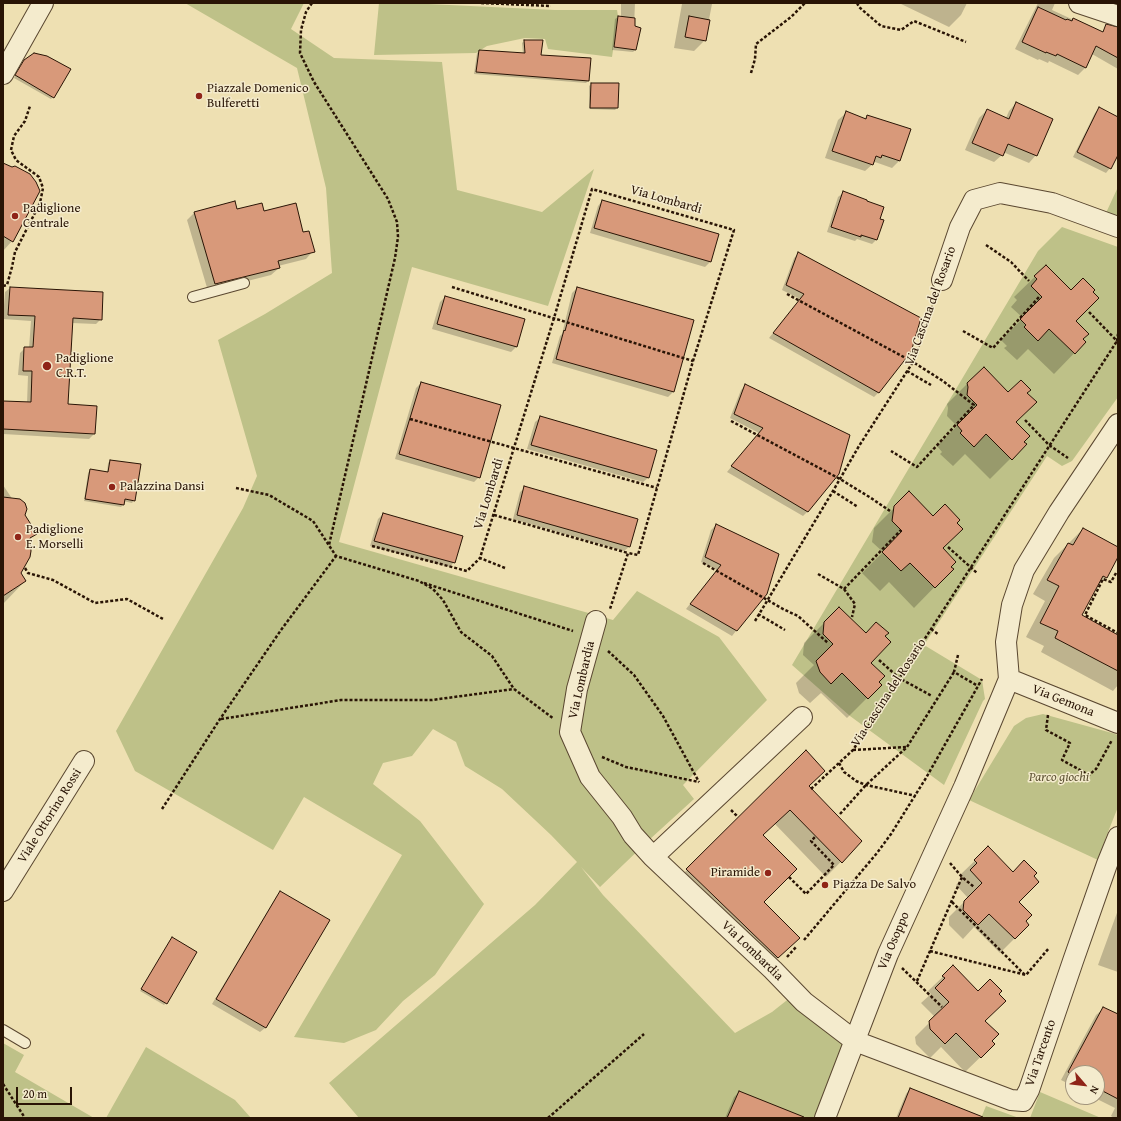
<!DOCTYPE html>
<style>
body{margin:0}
#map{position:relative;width:1121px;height:1121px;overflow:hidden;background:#eee0b2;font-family:"Gentium Book Plus",serif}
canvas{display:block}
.frame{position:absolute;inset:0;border:4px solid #291405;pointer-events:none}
.north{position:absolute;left:1065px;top:1065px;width:40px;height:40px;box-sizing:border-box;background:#f4ebcd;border:1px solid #a3957d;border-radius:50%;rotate:118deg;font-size:11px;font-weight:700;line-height:16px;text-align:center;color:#291405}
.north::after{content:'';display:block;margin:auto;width:14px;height:18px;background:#8f2418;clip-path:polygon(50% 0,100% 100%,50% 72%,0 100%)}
.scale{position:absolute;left:16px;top:1087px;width:56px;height:18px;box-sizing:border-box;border:2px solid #291405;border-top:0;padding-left:5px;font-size:12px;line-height:14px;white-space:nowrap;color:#291405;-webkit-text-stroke:3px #f4ebcd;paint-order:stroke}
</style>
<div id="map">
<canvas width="1121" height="1121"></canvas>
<div class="frame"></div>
<div class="north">N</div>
<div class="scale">20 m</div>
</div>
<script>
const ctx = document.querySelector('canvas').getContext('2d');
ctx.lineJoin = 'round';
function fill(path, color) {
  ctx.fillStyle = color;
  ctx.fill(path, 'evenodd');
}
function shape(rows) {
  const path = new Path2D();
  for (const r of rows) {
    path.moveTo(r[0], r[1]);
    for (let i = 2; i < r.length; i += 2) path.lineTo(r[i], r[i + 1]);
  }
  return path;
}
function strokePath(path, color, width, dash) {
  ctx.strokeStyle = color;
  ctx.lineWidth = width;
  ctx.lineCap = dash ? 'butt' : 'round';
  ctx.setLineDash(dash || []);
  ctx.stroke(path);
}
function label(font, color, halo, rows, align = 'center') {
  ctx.font = font + ' "Gentium Book Plus",serif';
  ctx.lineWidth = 3;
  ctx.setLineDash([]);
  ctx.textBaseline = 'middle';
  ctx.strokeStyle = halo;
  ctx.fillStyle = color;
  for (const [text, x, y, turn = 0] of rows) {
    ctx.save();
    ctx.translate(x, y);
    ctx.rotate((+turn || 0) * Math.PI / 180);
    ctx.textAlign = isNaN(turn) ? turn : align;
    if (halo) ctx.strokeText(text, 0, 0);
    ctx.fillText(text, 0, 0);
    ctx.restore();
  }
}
fill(shape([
 [185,3,304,3,291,29,334,58,442,62,457,190,542,212,594,169,548,306,412,267,339,542,613,620,637,591,719,637,767,700,683,785,694,799,649,840,600,887,581,867,603,895,735,1033,772,1012,791,997,855,1041,825,1118,359,1118,329,1083,535,905,577,862,551,835,502,789,465,766,456,742,433,729,412,756,383,763,373,784,420,821,484,904,435,975,403,1001,376,1030,344,1043,294,1037,402,855,304,797,273,850,135,771,116,731,243,508,257,476,218,340,265,314,332,273,326,188,297,68],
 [379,3,407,3,555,10,617,10,618,16,612,57,548,49,545,39,525,38,487,46,476,53,374,55],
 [1118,187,1118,220,1105,215],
 [1062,227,1118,247,1118,397,1072,461,1062,466,1047,456,924,645,982,680,985,699,983,701,944,785,850,716,792,665,1038,251],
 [1043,714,1112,733,1118,735,1118,807,1106,837,1098,860,969,800,1014,726,1026,718],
 [3,1043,24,1055,15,1072,94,1118,3,1118],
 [146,1047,235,1100,251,1118,106,1118],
 [1040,1092,1101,1118,1030,1118],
 [986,1106,1019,1118,981,1118]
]), '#bec188');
fill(shape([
 [621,3,635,3,634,27,636,49,633,52,612,50,615,19,618,17,621,17],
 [676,3,713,3,712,4,705,40,694,51,674,48,682,4],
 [899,3,967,3,961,15,949,27],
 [1038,3,1055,3,1052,10,1102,33,1104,30,1118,38,1118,69,1092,54,1085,68,1078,75,1049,61,1048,63,1039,59,1038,60,1015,49],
 [1112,3,1118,3,1118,10,1111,8],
 [524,41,540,56,588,81,586,83,474,74,477,53,479,51,523,54,522,43],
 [23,63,53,97,51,99,14,78],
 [591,84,617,108,615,110,589,109,589,86],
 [1016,103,1036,155,1029,163,1003,152,1002,155,994,162,965,150,979,118,987,110,1006,118,1009,111],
 [1099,109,1118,118,1118,153,1110,168,1106,173,1073,157,1095,113],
 [846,113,864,119,868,116,899,161,892,168,875,162,865,171,825,158,838,120],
 [3,164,12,241,3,251],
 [843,193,879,220,877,239,872,244,857,239,855,241,827,232,838,197],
 [602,201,718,235,710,262,705,267,590,233,598,206],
 [236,210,263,212,303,234,313,251,306,259,278,266,279,268,271,275,208,291,187,220,194,213],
 [799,253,879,392,874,397,769,338,800,299,782,290,794,258],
 [1046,266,1071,291,1075,321,1082,339,1085,342,1054,374,1028,349,1017,360,1004,348,1007,346,1001,340,1023,318,1011,307,1017,300,1014,297],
 [10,288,101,319,96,324,72,323,67,405,96,406,94,434,89,439,3,434,3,402,27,403,28,376,18,375,20,353,25,348,29,348,31,321,3,319,5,292],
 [577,288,693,321,673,392,668,397,552,363,560,336,562,334,572,293],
 [445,297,516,347,511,352,432,329,440,302],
 [983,368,1008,393,1015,422,1023,442,1025,444,990,479,965,454,953,466,940,454,942,452,937,446,957,426,947,416,948,408,947,404],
 [421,383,479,477,474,482,395,459,416,388],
 [746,385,808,511,803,516,727,472,759,433,730,418,741,390],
 [540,418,648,478,643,482,527,449,535,422],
 [110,461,134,500,132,503,123,501,123,505,121,507,84,501,88,473,90,470,107,473,108,463],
 [3,485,35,533,29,540,20,573,25,581,3,604],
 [525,488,636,520,629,547,624,551,513,519,520,492],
 [909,493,933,517,941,548,950,567,952,569,914,608,889,582,880,591,862,573,883,552,872,542,874,528],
 [383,514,454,562,450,567,370,546,378,519],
 [716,525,766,593,732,636,686,609,717,570,701,562,711,530],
 [1083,529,1118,548,1118,555,1106,577,1095,588,1081,616,1118,636,1118,685,1113,691,1041,652,1044,646,1026,637,1045,601,1033,594,1054,558],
 [839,608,865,634,884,636,870,663,877,682,880,685,847,718,821,693,810,703,799,693,796,683,814,665,803,655,804,643],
 [806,751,808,787,861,841,826,877,775,824,762,836,763,902,784,952,763,972,672,885],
 [988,848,1013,873,1018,902,1025,921,1028,925,1000,953,974,927,963,939,949,925,949,917,968,898,956,885,963,878,960,875],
 [280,892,328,921,265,1028,260,1032,212,1004,276,897],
 [1118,910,1118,972,1098,965],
 [172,938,166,1003,164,1005,140,991],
 [953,967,984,1021,991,1041,994,1044,965,1072,941,1047,930,1058,916,1044,915,1037,935,1017,921,1003,931,994,928,991],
 [1104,1008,1118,1016,1118,1118,1114,1118,1111,1116,1115,1108,1093,1097,1097,1097,1097,1073,1073,1073,1073,1086,1061,1080,1096,1015],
 [910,1089,956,1118,896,1118,906,1094],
 [739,1092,775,1118,725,1118,734,1097]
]), '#0003');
const building = shape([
 [1038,7,1066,20,1067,19,1072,21,1073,18,1103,32,1106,24,1118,27,1118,58,1096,46,1086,68,1057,54,1056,56,1046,52,1046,53,1022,42,1038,7],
 [618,16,635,18,635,26,641,28,636,50,614,47,618,16],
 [689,16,710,20,706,41,685,37,689,16],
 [524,40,543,40,541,55,591,58,589,81,476,72,479,50,525,53,524,40],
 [34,53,47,56,71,69,54,98,15,75,24,60,34,53],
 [591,83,619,83,618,108,590,108,591,83],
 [1016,102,1053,119,1037,156,1008,144,1003,156,972,143,987,109,1009,119,1016,102],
 [1099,107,1118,117,1118,155,1111,169,1077,152,1099,107],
 [846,111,866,119,867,115,911,129,900,161,882,155,881,158,876,156,873,165,832,151,846,111],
 [3,163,12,167,15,166,30,174,36,182,40,191,13,242,3,236,3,163],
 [843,191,867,200,867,201,884,207,880,219,884,220,877,240,861,235,861,237,831,227,843,191],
 [602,200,719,234,711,262,594,228,602,200],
 [235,201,237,209,262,203,264,211,296,203,303,232,309,231,315,252,278,261,280,268,215,284,194,212,235,201],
 [798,252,921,318,911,352,879,393,773,333,804,294,786,285,798,252],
 [1046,265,1071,290,1083,278,1095,290,1093,292,1099,298,1076,321,1089,334,1083,339,1086,342,1075,354,1049,329,1038,341,1024,327,1026,325,1020,319,1042,297,1031,286,1037,279,1034,276,1046,265],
 [10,287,103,292,102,320,73,318,68,404,97,406,95,434,3,429,3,401,31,402,32,371,23,371,24,347,33,347,35,316,8,315,10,287],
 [577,287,694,320,674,392,556,359,564,330,565,331,577,287],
 [445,296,525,319,517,347,437,324,445,296],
 [984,367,1008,392,1021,380,1031,390,1027,393,1037,402,1016,422,1030,436,1024,442,1027,444,1012,460,986,434,974,447,960,433,962,431,957,425,977,405,967,395,968,387,967,383,984,367],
 [421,382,501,405,480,478,399,454,421,382],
 [745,384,850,435,839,474,808,512,731,466,763,428,734,414,745,384],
 [540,416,657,450,649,478,531,445,540,416],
 [110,460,141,464,135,501,125,499,124,505,85,499,90,469,108,472,110,460],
 [524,486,638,519,630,547,517,515,524,486],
 [909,491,933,516,945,504,960,520,957,523,963,529,943,548,956,562,951,567,954,569,935,588,910,563,901,571,882,552,902,531,892,521,894,506,909,491],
 [3,497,20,499,25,503,27,509,25,515,37,534,30,538,31,551,30,557,21,573,26,581,3,596,3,497],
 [383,513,463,536,455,563,374,541,383,513],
 [716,524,779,554,767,594,737,631,690,604,721,565,705,557,716,524],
 [1083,528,1118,547,1118,557,1107,578,1103,576,1082,615,1118,635,1118,671,1055,638,1058,631,1040,623,1059,586,1047,580,1068,543,1073,545,1083,528],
 [839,607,866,633,876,622,889,633,885,636,891,642,871,663,885,676,879,682,882,685,868,699,842,673,831,684,820,672,816,661,833,644,823,634,824,622,839,607],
 [806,750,825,771,809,786,862,841,842,863,790,810,763,835,797,869,764,902,800,938,778,958,686,869,806,750],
 [988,846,1013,872,1024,860,1037,873,1034,876,1039,882,1019,902,1032,915,1026,921,1029,925,1015,939,989,914,978,925,963,910,964,901,982,883,970,870,977,863,974,860,988,846],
 [280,891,330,920,266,1028,216,999,280,891],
 [172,937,197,952,167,1004,141,989,172,937],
 [953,965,978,991,990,979,1002,991,999,994,1006,1001,985,1021,999,1034,992,1041,995,1044,981,1058,956,1033,945,1044,930,1029,929,1021,949,1002,935,988,945,978,942,976,953,965],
 [1103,1007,1118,1014,1118,1099,1097,1088,1097,1073,1073,1073,1073,1075,1068,1072,1103,1007],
 [910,1088,983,1117,983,1118,898,1118,910,1088],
 [739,1091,804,1117,804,1118,727,1118,739,1091]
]);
fill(building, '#d8997a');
strokePath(building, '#291405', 1);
const service = shape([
 [193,297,244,283],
 [3,1030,25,1043]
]);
const minor = shape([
 [1079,3,1118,16],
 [3,74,43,3],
 [942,280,960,227,974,200,1000,193,1052,203,1118,227],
 [596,621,577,689,570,732,590,777,622,817,633,835,653,857,690,892,773,970,804,1002,855,1041,1011,1100,1023,1101,1029,1090,1073,961,1107,864,1118,837],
 [1009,679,1118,723],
 [653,857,802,717],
 [3,891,84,761],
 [825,1118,888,954,964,787,1009,679,1006,642,1012,605,1024,570,1059,512,1118,424]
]);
strokePath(service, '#5a4730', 12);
strokePath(minor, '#5a4730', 22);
strokePath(shape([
 [312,3,306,12,301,30,300,53,314,82,388,199,397,222,398,237,395,258,329,545],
 [481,3,551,6],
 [857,3,859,7,881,26,901,30,914,21,966,42],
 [751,73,755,59,756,44,791,17,805,3],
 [986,245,1011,262,1029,281],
 [3,286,7,285,12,267,15,252,40,203,43,188,39,177,16,160,11,150,14,136,25,121,30,106],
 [452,287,693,361],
 [787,294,913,362,943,381,974,405,917,467,891,451],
 [1089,312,1117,341,1118,334],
 [963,331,993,348,1039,297],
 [907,371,931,385],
 [410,419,657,488],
 [1025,420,1049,445,1068,458],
 [731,421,840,479,871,498,890,511],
 [236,488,269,495,313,521,336,556,419,581,433,589,443,600,461,632,492,656,514,689,554,719],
 [833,491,858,507],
 [494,515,628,553],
 [372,546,467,571,480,558],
 [948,547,977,573],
 [703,563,783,609,798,616,828,643],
 [25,568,28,573,53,580,95,603,127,599,163,619],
 [505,568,480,558,554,318,592,189,734,230,693,361,638,555,628,553,610,609],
 [1116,573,1111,582,1103,579,1085,615,1118,633],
 [818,574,844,589,901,530],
 [424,583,573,631],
 [844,589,855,604,852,617],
 [758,614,785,630],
 [755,621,833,491,859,446,913,362,936,297],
 [931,629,938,634],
 [608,651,634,675,663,716,699,782],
 [958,655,954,672,978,686],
 [879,660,899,678,932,696],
 [1048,715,1046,730,1070,743,1062,760,1089,775,1096,769,1112,740],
 [221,719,341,700,432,700,514,689],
 [853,750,906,747],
 [602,757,626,767,699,782],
 [839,763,844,772,856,781,866,785,916,796],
 [811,789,853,750,1117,341,1118,342],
 [162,809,220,719,281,630,336,556],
 [731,810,738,817],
 [840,814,866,785,907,747,954,672],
 [950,863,962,877,974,887],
 [789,877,806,894,834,865,811,841,815,837],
 [952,902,1025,975],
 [804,940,877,853,891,834,926,778,982,679],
 [930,951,1026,975,1049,948],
 [787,957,796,947],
 [902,968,942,1007],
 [917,981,962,877],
 [3,1084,25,1118],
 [548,1118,644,1034]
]), '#291405', 2.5, [3, 2]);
strokePath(service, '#f4ebcd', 10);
strokePath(minor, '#f4ebcd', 20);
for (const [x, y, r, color] of [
 [199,96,4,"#8f2418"],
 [15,216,4,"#8f2418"],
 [47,366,5,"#8f2418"],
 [112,487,4,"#8f2418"],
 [18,537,4,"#8f2418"],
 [768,873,4,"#8f2418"],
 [825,885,4,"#8f2418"]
]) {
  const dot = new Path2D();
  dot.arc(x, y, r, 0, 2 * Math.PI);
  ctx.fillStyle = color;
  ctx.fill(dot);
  strokePath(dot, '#f4ebcd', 1.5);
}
label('13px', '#291405', '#f4ebcd', [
 ["Piazzale Domenico",207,89],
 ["Bulferetti",207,104],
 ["Padiglione",23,209],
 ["Centrale",23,224],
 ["Padiglione",56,359],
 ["C.R.T.",56,374],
 ["Palazzina Dansi",120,487],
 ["Padiglione",26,530],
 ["E. Morselli",26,545],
 ["Piramide",760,873,"right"],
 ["Piazza De Salvo",833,885]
], 'left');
label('13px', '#291405', '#f4ebcd', [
 ["Via Lombardi",666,200,16],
 ["Via Cascina del Rosario",931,306,-70],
 ["Via Lombardi",489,494,-73],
 ["Via Lombardia",582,680,-77],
 ["Via Cascina del Rosario",889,693,-57],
 ["Via Gemona",1063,701,22],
 ["Viale Ottorino Rossi",50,816,-58],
 ["Via Osoppo",894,941,-67],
 ["Via Lombardia",752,951,44],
 ["Via Tarcento",1041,1053,-71]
]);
label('italic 13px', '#5d5133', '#f4ebcd', [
 ["Parco giochi",1059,778]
]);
</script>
